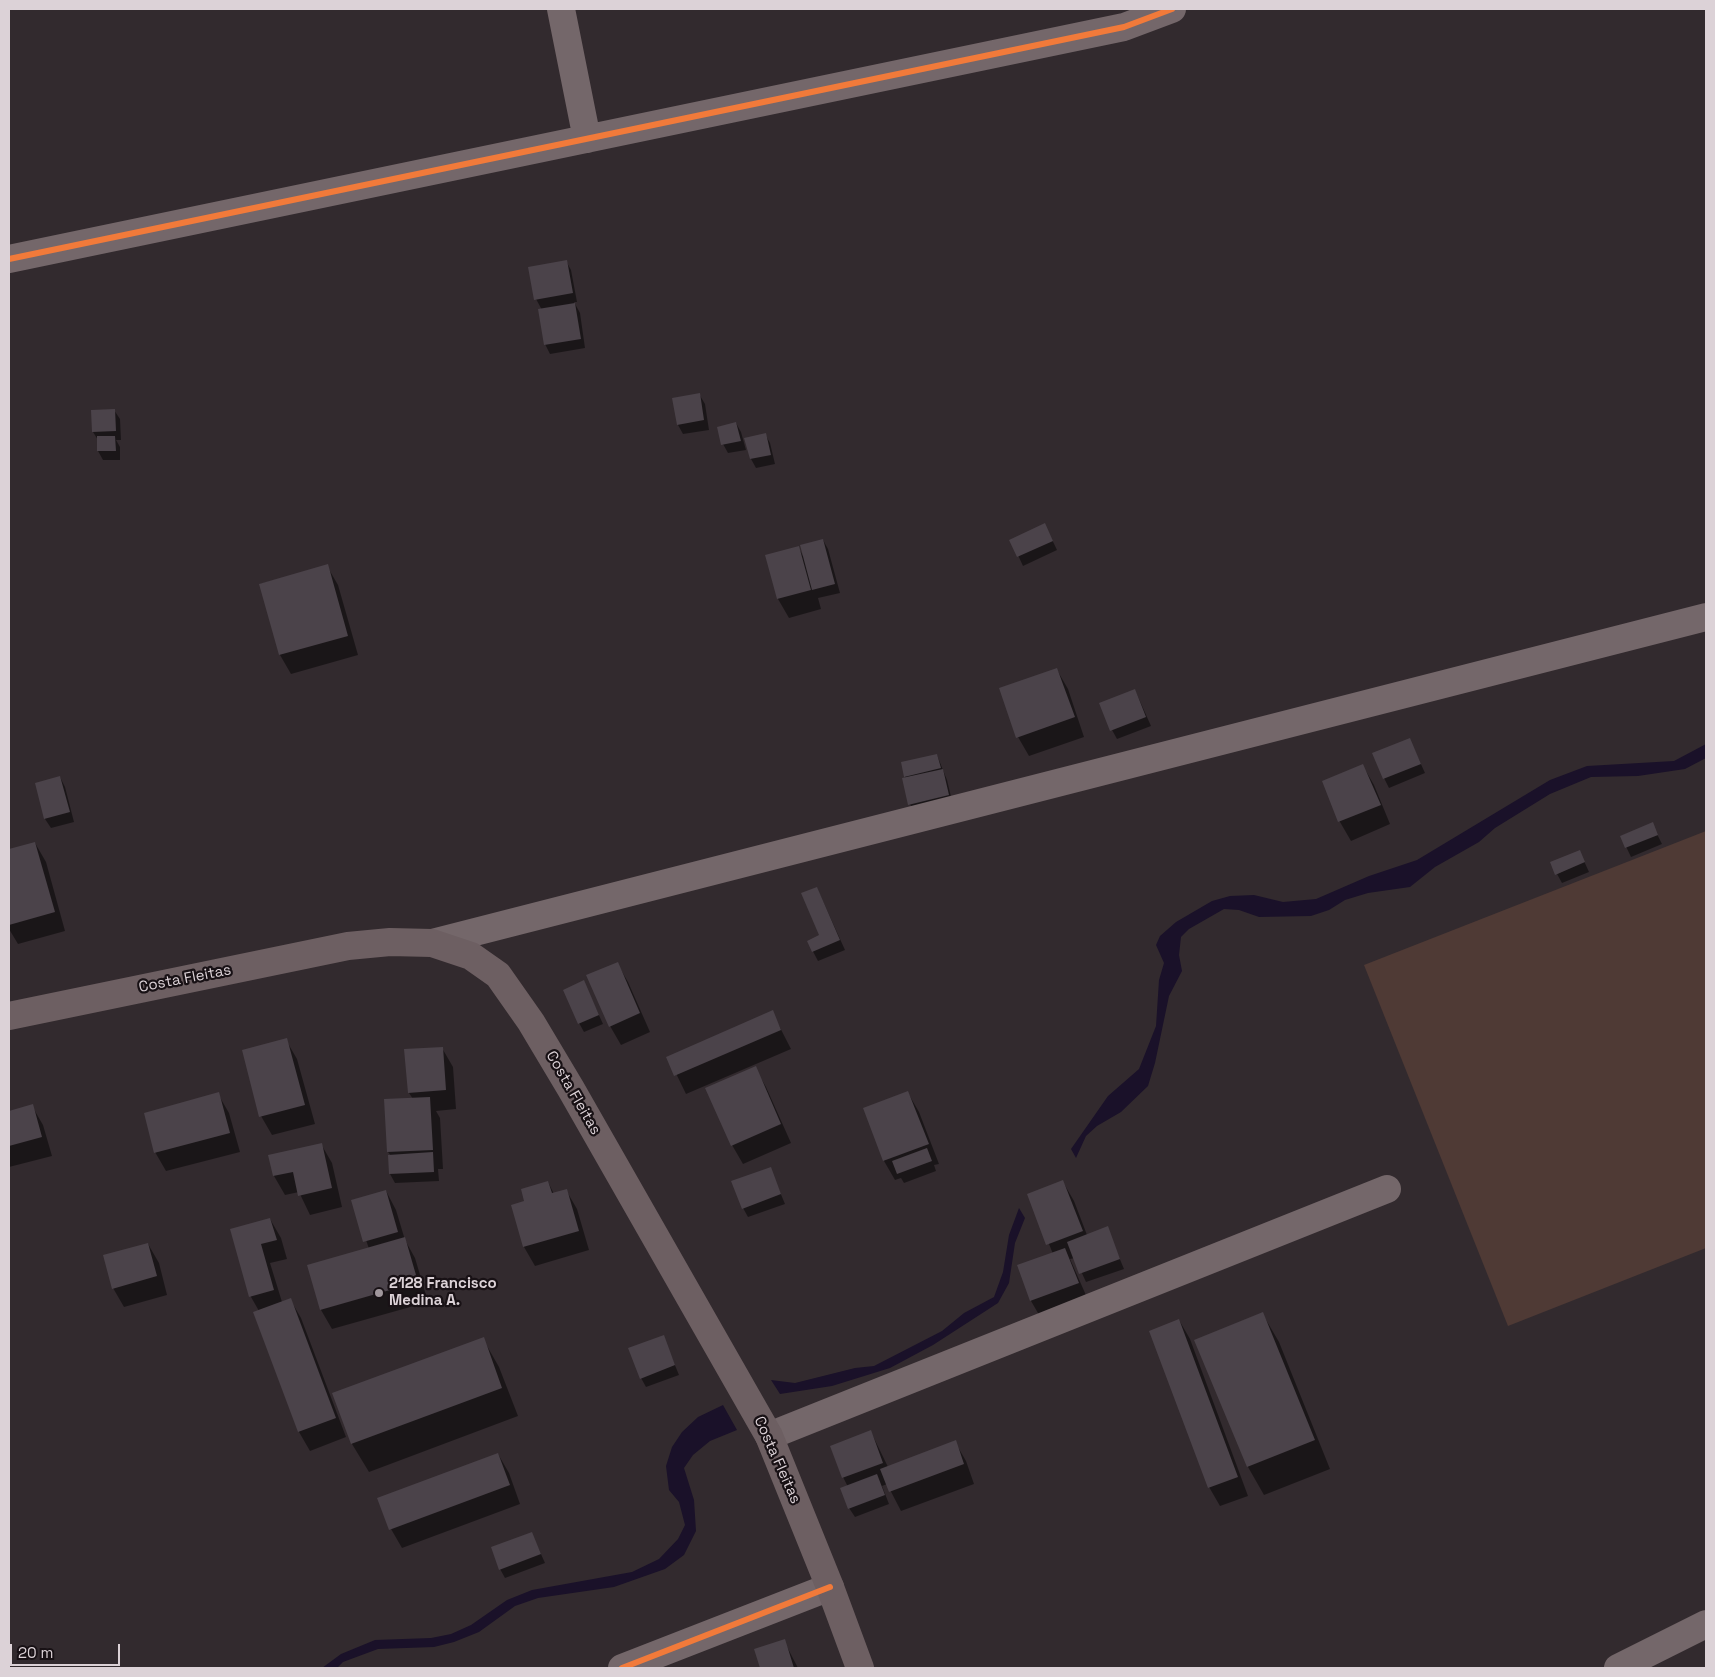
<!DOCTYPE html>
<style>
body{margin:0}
#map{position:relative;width:1715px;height:1677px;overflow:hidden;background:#322a2e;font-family:"Space Grotesk",sans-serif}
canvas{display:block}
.frame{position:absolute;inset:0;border:10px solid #dcd2d7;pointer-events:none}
.scale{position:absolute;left:10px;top:1644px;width:110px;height:22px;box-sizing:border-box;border:2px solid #dcd2d7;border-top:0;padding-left:6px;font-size:15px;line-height:18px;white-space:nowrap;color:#dcd2d7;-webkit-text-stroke:4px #181115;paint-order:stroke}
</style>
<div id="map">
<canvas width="1715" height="1677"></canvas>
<div class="frame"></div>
<div class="scale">20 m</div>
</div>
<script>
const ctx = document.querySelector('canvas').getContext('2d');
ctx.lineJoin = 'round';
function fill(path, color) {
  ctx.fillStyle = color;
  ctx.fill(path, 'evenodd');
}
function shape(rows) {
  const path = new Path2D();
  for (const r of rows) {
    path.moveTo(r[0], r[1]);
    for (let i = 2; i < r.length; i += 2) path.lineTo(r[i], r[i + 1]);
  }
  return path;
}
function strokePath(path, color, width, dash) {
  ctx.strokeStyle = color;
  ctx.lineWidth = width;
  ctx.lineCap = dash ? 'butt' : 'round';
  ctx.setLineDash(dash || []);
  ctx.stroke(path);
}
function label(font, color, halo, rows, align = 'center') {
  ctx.font = font + ' "Space Grotesk",sans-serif';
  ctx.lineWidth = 4.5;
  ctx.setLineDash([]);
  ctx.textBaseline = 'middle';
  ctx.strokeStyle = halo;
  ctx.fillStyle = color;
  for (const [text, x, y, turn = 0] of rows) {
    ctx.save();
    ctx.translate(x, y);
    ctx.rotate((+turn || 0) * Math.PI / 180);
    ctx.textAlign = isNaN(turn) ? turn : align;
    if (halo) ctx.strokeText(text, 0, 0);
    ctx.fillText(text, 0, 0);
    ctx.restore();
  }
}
fill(shape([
 [1706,831,1706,1248,1508,1326,1364,965]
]), '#4f3a35');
fill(shape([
 [1706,744,1706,758,1685,769,1638,776,1591,777,1550,794,1495,828,1479,842,1435,867,1410,887,1368,893,1345,900,1329,910,1311,916,1259,917,1239,910,1224,909,1189,929,1181,937,1179,955,1182,971,1169,996,1155,1063,1148,1086,1121,1112,1097,1126,1086,1136,1076,1158,1071,1149,1108,1096,1139,1069,1156,1026,1159,980,1164,963,1156,945,1160,936,1176,922,1212,901,1230,896,1254,895,1283,902,1316,899,1369,876,1417,860,1550,780,1587,766,1674,761],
 [1019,1208,1025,1218,1015,1243,1009,1283,998,1303,933,1345,890,1368,832,1386,780,1394,771,1380,795,1383,855,1368,874,1366,942,1331,964,1313,994,1297,1003,1272,1009,1235],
 [723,1405,737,1430,710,1441,693,1455,684,1468,694,1500,696,1531,684,1555,665,1569,614,1587,538,1598,515,1606,479,1632,454,1642,434,1647,378,1649,343,1662,337,1668,322,1668,341,1654,375,1640,431,1638,451,1634,471,1625,507,1600,532,1590,632,1572,659,1559,678,1539,685,1525,679,1502,669,1490,666,1466,672,1447,682,1432,698,1417]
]), '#1a1129');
fill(shape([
 [566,261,571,270,577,302,574,302,580,313,585,348,550,354,545,344,542,310,536,299],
 [699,394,705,404,709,430,683,434,678,425,673,399],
 [114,410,120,419,121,440,116,440,120,447,120,460,103,460,98,451,98,440,93,432],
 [736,423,741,432,746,450,728,453,723,444],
 [765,434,770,443,775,464,756,468,751,459,746,439],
 [1045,525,1057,550,1023,566,1011,540],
 [823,540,828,549,840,593,818,598,821,609,789,618,778,599,766,556,798,547,803,556],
 [327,566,338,585,358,655,291,674,280,655,260,584],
 [1057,670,1068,689,1084,737,1029,756,1018,737],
 [1135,690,1151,726,1117,739,1112,730],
 [1410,740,1425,773,1389,788,1384,778],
 [937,755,947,780,953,805,915,813,910,804,905,776],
 [1363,766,1374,785,1390,824,1351,841,1340,822,1323,782],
 [60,777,65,787,74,822,51,828,45,819,36,784],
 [1652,824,1662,844,1631,857,1621,836],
 [35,843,46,862,65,931,18,944,9,929,9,850],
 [1584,861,1589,872,1562,883,1557,874],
 [817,888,845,950,818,961,808,942,821,936],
 [617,963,628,982,650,1032,621,1045,610,1026],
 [588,991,603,1024,584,1032,579,1023],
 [772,1012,791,1049,686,1094,668,1057],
 [286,1040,297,1059,315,1124,272,1135,261,1116],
 [442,1048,453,1067,456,1109,436,1111,440,1118,443,1169,438,1169,439,1181,395,1183,390,1174,391,1156,388,1152,413,1099,409,1093],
 [755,1068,766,1087,791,1143,743,1164,732,1145],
 [908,1093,919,1112,939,1164,934,1165,936,1171,904,1183,901,1178,895,1180,884,1161,864,1109],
 [218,1094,229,1113,240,1152,166,1171,155,1152],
 [32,1106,43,1125,52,1156,9,1167,9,1112],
 [321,1144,332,1163,342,1207,310,1215,299,1192,285,1195,274,1176,269,1156],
 [770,1168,785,1204,748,1217,743,1208],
 [548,1182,554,1194,566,1190,577,1209,589,1250,535,1266,524,1247,526,1202],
 [1063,1182,1074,1201,1087,1235,1107,1228,1124,1269,1086,1282,1075,1258,1070,1259,1089,1302,1042,1320,1031,1301,1019,1266,1053,1254,1029,1194],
 [386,1191,396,1210,405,1240,415,1258,428,1302,332,1329,321,1310,309,1266,369,1249,353,1200],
 [270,1219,281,1238,287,1259,270,1263,282,1302,290,1299,301,1318,346,1437,310,1451,299,1432,254,1312,259,1311,251,1297,232,1230],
 [148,1244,159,1263,167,1295,124,1307,113,1288],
 [1262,1313,1279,1342,1330,1469,1264,1495,1248,1467,1196,1340],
 [1179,1320,1190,1339,1248,1496,1220,1506,1209,1487],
 [663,1336,679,1375,646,1387,641,1378],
 [483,1339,499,1367,518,1416,369,1472,352,1444,334,1394],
 [871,1432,888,1467,955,1442,966,1461,974,1484,901,1511,887,1484,882,1486,889,1504,855,1517,849,1508,848,1487,843,1477],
 [498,1454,509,1473,520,1504,402,1548,391,1529],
 [532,1534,545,1563,505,1578,500,1569],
 [784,1641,798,1668,761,1668,755,1650]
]), '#0007');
fill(shape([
 [567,260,573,293,534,300,528,267],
 [575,303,581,339,544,345,538,309],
 [700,393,704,420,677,425,672,398],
 [115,409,116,431,92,432,91,410],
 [736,422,741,441,721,445,717,427],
 [766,433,771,455,750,459,744,438],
 [97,436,115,436,116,451,97,451],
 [1045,523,1053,541,1017,557,1009,540],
 [823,539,835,584,812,590,800,545],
 [799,546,811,590,777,599,765,555],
 [328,564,348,636,279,655,259,584],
 [1057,668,1075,717,1016,738,999,688],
 [1135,689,1146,717,1110,731,1099,703],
 [1410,738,1421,764,1383,779,1372,753],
 [937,754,941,768,904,777,901,762],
 [1363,764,1381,805,1338,822,1322,781],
 [943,769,949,795,908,805,902,778],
 [60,776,70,812,44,819,35,783],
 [1653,822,1658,835,1625,848,1620,836],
 [35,842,55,912,9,925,9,849],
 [1580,850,1585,862,1555,875,1550,862],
 [817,887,840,940,812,952,807,941,819,935,801,893],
 [618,962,640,1013,609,1027,586,975],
 [584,980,599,1015,578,1024,563,990],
 [773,1010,781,1030,674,1076,666,1057],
 [287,1038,305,1105,259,1117,242,1050],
 [443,1047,446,1090,408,1093,404,1049],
 [756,1066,781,1124,731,1146,705,1088],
 [908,1091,929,1144,883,1161,863,1108],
 [219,1092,230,1133,154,1153,144,1113],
 [430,1097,433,1150,387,1152,384,1099],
 [33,1104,42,1137,9,1146,9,1111],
 [322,1143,332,1188,298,1196,293,1172,273,1176,268,1155],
 [927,1148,932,1161,897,1174,892,1161],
 [433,1152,434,1172,389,1174,388,1155],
 [771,1167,781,1194,742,1209,731,1181],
 [1063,1180,1083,1231,1046,1245,1027,1194],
 [548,1181,552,1193,567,1189,579,1231,523,1247,511,1205,524,1201,521,1189],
 [386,1190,398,1232,363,1242,351,1200],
 [270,1218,277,1240,261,1244,274,1290,249,1297,230,1229],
 [1108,1226,1120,1259,1079,1274,1067,1242],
 [405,1237,418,1282,320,1310,307,1265],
 [148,1243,157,1276,112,1289,103,1255],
 [1065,1248,1079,1283,1030,1301,1017,1265],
 [291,1298,336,1418,298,1432,253,1312],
 [1263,1312,1315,1440,1247,1467,1194,1340],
 [1179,1319,1238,1477,1208,1488,1149,1331],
 [664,1335,675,1365,640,1379,628,1348],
 [484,1337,502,1388,351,1444,332,1393],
 [871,1430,883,1463,842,1478,830,1446],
 [956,1440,964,1464,889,1492,880,1469],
 [498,1453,510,1485,389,1530,377,1498],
 [877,1474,885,1495,848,1509,840,1488],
 [532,1532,541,1554,499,1570,491,1547],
 [785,1639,794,1668,760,1668,754,1649]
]), '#4b434a');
strokePath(shape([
 [561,9,587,139],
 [9,259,1124,27,1172,9],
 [432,943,1706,617],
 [769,1436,1387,1189],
 [622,1668,830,1587],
 [1618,1668,1706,1624]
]), '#74676a', 28);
strokePath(shape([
 [9,1016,348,946,390,942,432,943,471,956,498,975,531,1022,571,1089,769,1436,830,1587,860,1668]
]), '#6d5f62', 28);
strokePath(shape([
 [9,259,1124,27,1172,9],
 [622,1668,830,1587]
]), '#f17a3a', 6);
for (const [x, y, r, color] of [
 [379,1293,5,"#a0979c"]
]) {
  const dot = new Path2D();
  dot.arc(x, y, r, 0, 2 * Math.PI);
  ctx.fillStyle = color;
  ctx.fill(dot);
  strokePath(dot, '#181115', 2);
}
label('15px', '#dcd2d7', '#181115', [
 ["Costa Fleitas",185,979,-11],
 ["Costa Fleitas",573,1093,60],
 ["Costa Fleitas",777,1460,66]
]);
label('bold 15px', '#dcd2d7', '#181115', [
 ["2128 Francisco",389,1284],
 ["Medina A.",389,1301]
], 'left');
</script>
